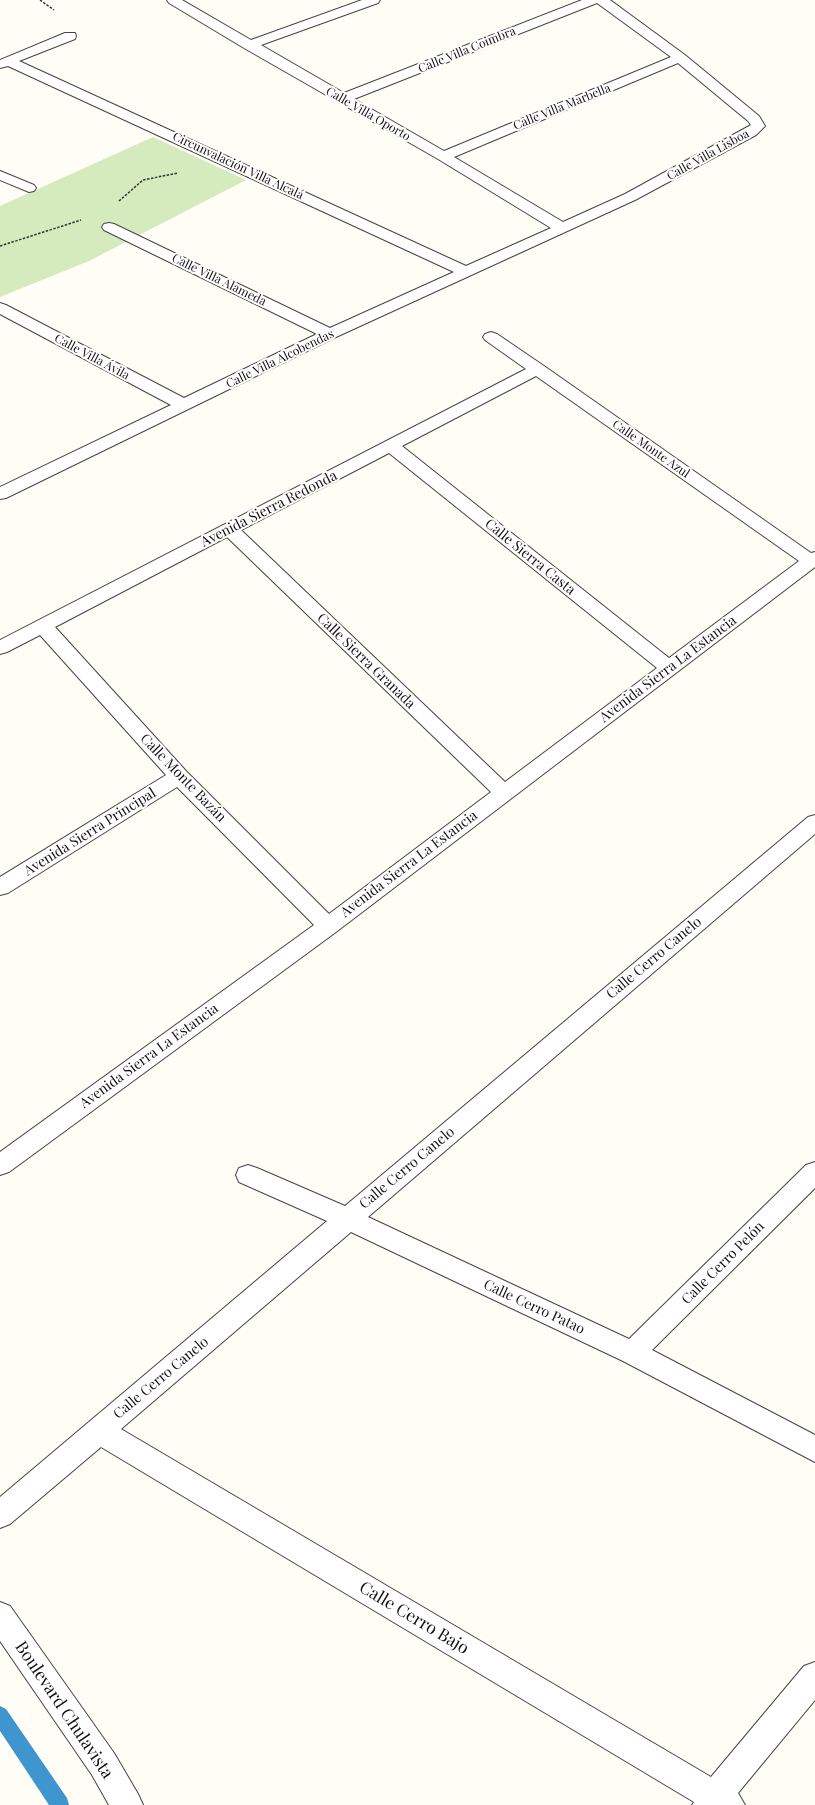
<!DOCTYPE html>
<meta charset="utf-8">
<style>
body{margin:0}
canvas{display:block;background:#fffdf5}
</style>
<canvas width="815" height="1805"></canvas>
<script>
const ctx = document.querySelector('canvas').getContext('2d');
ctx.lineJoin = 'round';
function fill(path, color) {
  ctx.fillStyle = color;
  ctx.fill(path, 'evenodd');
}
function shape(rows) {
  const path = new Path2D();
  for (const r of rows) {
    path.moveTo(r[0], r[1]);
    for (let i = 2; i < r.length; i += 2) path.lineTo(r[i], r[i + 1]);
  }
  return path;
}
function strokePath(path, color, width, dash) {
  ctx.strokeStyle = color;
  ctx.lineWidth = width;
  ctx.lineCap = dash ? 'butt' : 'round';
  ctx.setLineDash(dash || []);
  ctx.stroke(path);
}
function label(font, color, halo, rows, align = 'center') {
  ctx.font = font + ' "Playfair Display",serif';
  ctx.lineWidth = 4;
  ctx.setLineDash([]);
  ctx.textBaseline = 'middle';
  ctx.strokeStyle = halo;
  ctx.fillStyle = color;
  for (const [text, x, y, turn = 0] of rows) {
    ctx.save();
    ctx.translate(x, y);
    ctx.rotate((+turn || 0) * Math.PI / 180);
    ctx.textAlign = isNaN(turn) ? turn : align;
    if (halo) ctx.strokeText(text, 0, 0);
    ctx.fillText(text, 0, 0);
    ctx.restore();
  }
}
fill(shape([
 [153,137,246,180,89,261,0,297,0,206]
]), '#d5ebbd');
fill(shape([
 [0,1706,6,1709,67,1798,69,1805,49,1805,0,1731,0,1706]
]), '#3f96cf');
const minor = shape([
 [167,0,182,0,251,40,362,0,380,0,378,3,261,45,344,93,582,0,610,0,685,55,759,116,765,126,756,135,635,200,336,337,6,498,0,499,0,487,171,405,0,314,0,303,6,305,184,398,317,334,104,230,102,227,104,224,109,223,114,224,330,328,454,272,8,66,0,68,0,60,65,33,75,33,76,36,75,39,19,61,466,266,551,228,438,159,244,48,169,3,167,0],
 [597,3,671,57,444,151,354,99,597,3],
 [678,63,748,121,751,125,625,194,563,222,454,157,678,63],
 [0,171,34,185,36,188,34,191,29,192,0,180,0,171],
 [491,332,497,334,544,366,811,553,815,552,815,567,336,932,9,1172,0,1175,0,1152,314,925,177,787,8,893,0,895,0,877,166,775,40,635,7,652,0,654,0,640,526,369,485,340,483,337,485,334,491,332],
 [536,376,799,561,669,658,402,446,536,376],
 [389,453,657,668,505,782,241,530,389,453],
 [227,537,491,792,329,914,186,771,55,627,227,537],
 [815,815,815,834,368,1217,629,1339,806,1165,815,1162,815,1188,652,1350,815,1435,815,1462,623,1361,351,1232,121,1429,711,1777,804,1666,815,1662,815,1700,738,1793,745,1805,692,1805,694,1802,101,1447,10,1524,0,1528,0,1497,327,1221,239,1182,236,1175,239,1168,248,1165,257,1168,345,1206,808,817,815,815],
 [0,1602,10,1606,114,1753,138,1794,143,1805,109,1805,92,1775,0,1641,0,1602]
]);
strokePath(minor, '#444', 2);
strokePath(shape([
 [40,0,54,10],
 [119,201,143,180,178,173],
 [0,246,81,220]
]), '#333', 1.5, [2.5, 1.5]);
fill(minor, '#fff');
label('12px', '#111', '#fff', [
 ["Calle Villa Coimbra",467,50,-22],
 ["Calle Villa Marbella",562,107,-22],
 ["Calle Villa Oporto",368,114,30],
 ["Calle Villa Lisboa",708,155,-29],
 ["Circunvalación Villa Alcalá",238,166,25],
 ["Calle Villa Alameda",219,280,26],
 ["Calle Villa Ávila",92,357,28],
 ["Calle Villa Alcobendas",280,359,-26],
 ["Calle Monte Azul",651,449,35]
]);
label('14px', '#111', '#fff', [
 ["Avenida Sierra Redonda",269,509,-27],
 ["Calle Sierra Casta",530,557,39],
 ["Calle Sierra Granada",366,661,44],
 ["Avenida Sierra La Estancia",668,669,-37],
 ["Calle Monte Bazán",183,778,46],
 ["Avenida Sierra Principal",90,832,-32],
 ["Avenida Sierra La Estancia",409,864,-37],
 ["Calle Cerro Canelo",654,958,-40],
 ["Avenida Sierra La Estancia",149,1056,-36],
 ["Calle Cerro Canelo",407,1168,-40],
 ["Calle Cerro Pelón",723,1263,-45],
 ["Calle Cerro Patao",534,1307,25],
 ["Calle Cerro Canelo",161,1378,-40]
]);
label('17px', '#111', '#fff', [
 ["Calle Cerro Bajo",414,1618,31],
 ["Boulevard Chulavista",64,1710,56]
]);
</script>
